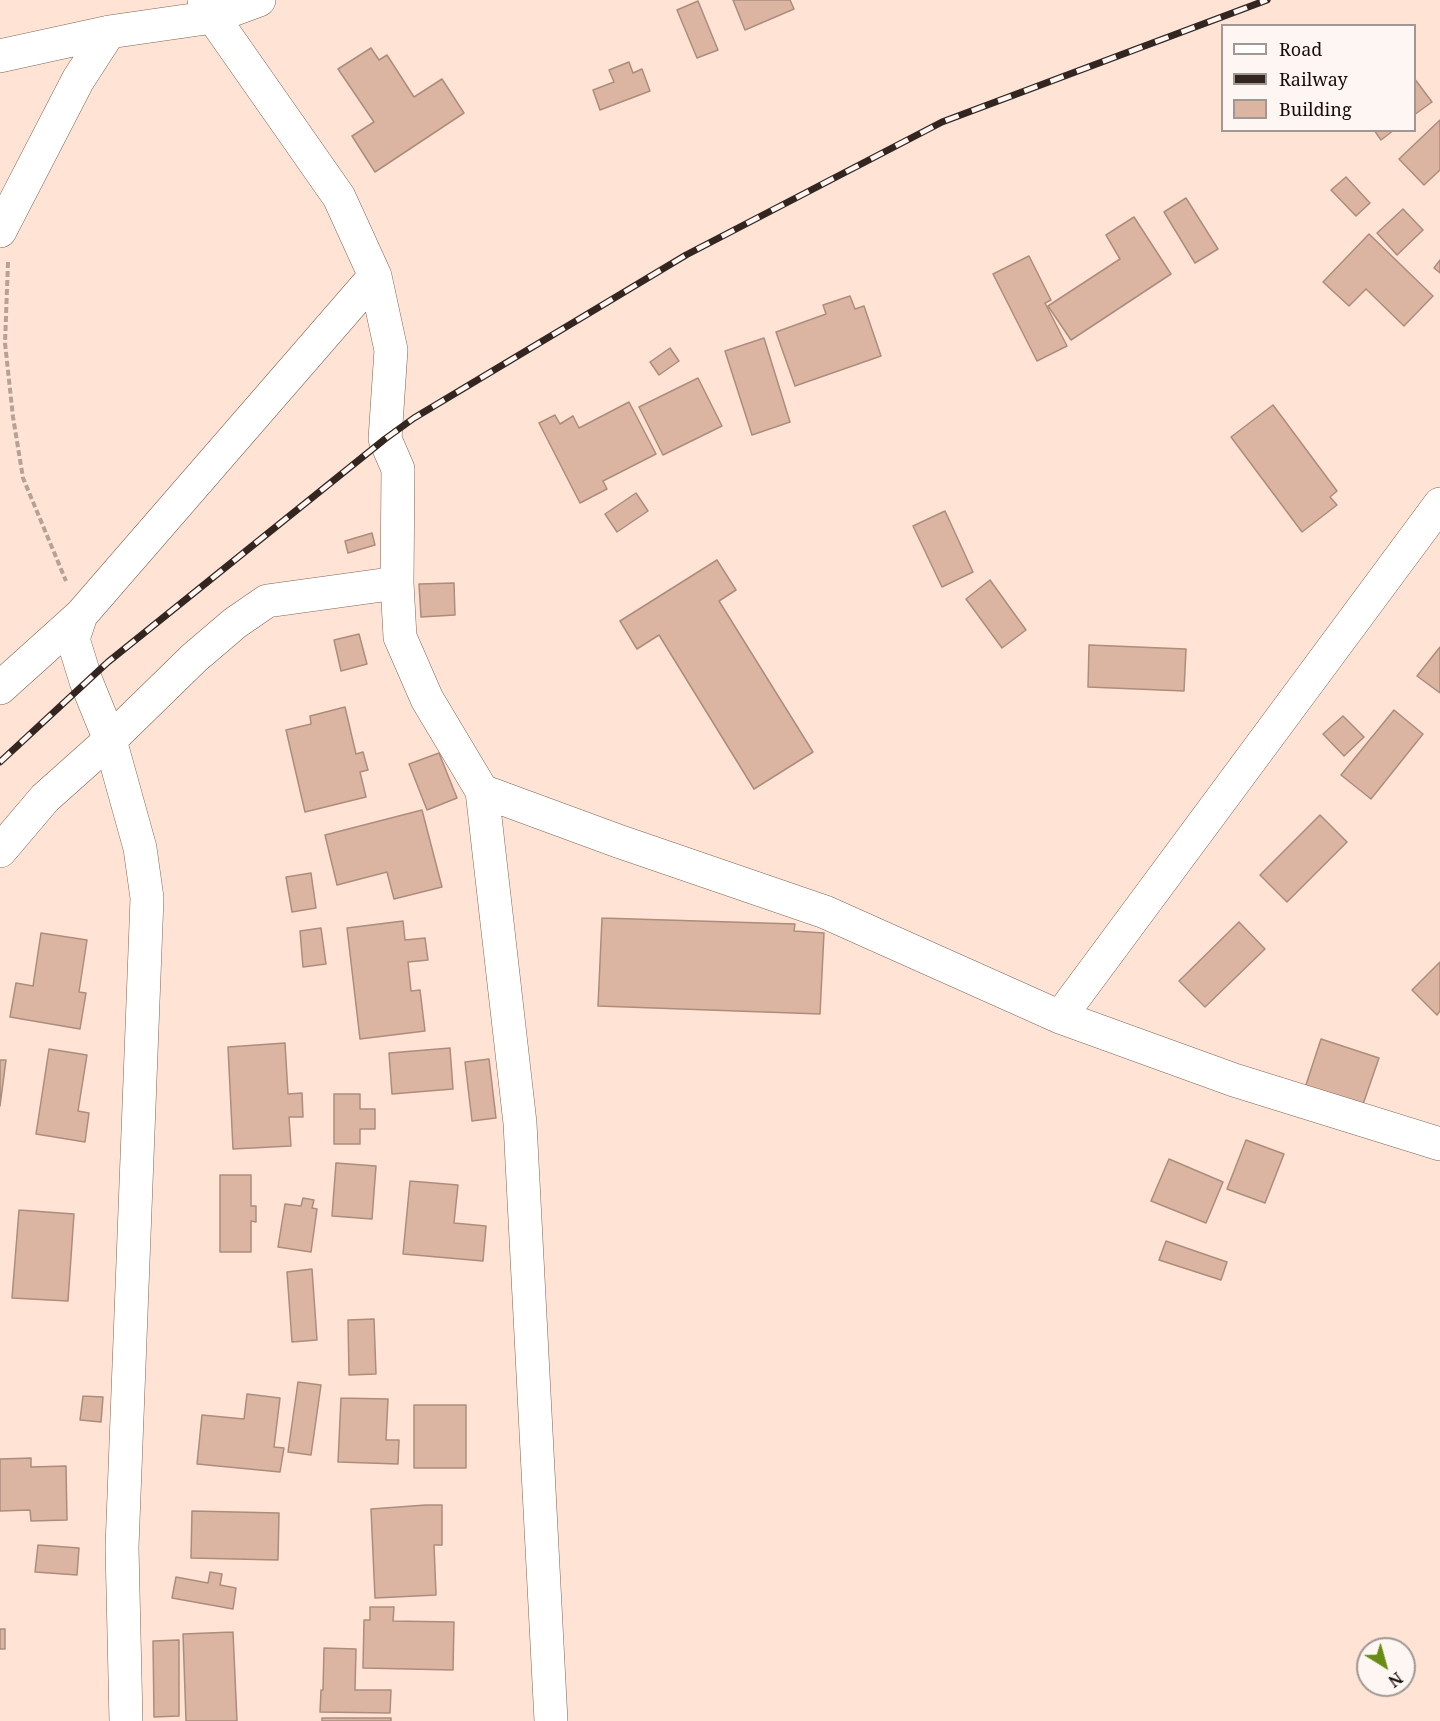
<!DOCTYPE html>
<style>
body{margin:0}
#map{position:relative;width:1440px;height:1721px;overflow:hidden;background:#ffe4d5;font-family:"Noto Serif",serif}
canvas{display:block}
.legend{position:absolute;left:1221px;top:24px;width:195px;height:108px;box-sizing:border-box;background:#fdf6f2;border:2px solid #a19894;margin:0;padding:8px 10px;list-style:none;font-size:18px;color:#170c07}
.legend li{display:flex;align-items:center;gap:12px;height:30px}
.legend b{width:30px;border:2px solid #a19894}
.north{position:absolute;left:1356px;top:1637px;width:60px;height:60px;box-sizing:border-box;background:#fdf6f2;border:2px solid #a19894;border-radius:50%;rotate:143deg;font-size:16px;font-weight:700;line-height:24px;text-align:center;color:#170c07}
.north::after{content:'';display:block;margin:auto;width:21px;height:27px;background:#688c14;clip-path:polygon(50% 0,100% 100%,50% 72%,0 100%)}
</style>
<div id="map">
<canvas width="1440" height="1721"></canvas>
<ul class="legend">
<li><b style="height:8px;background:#fff"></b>Road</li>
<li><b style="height:8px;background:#332620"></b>Railway</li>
<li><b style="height:16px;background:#dbb5a1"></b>Building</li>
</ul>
<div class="north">N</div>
</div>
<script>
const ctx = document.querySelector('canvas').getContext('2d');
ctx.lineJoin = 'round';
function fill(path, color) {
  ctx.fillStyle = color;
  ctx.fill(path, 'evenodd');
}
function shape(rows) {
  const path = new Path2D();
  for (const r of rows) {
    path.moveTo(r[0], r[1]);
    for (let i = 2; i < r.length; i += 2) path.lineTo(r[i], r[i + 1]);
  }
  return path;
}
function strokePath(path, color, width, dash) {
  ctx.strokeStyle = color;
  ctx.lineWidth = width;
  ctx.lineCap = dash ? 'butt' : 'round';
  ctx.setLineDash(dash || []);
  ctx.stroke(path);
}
const building = shape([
 [733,0,790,0,794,9,745,30,733,0],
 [698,1,718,50,697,58,677,10,698,1],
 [371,48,379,60,387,55,414,97,442,79,464,113,375,172,352,136,374,122,338,69,371,48],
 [629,62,633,73,642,69,650,91,600,110,593,90,614,82,609,70,629,62],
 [1414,78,1432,102,1414,115,1414,78],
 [1440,120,1440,170,1424,185,1399,159,1440,120],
 [1374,130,1394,130,1381,140,1374,130],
 [1346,177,1370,203,1356,216,1331,190,1346,177],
 [1186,198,1218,249,1195,263,1164,212,1186,198],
 [1403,209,1423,230,1397,255,1377,233,1403,209],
 [1134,217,1171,274,1071,340,1048,306,1120,259,1106,235,1134,217],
 [1369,234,1433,296,1404,326,1366,289,1349,306,1323,282,1369,234],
 [1029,256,1051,300,1045,303,1067,346,1037,361,993,274,1029,256],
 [1440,260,1440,273,1434,268,1440,260],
 [850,296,855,309,864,306,881,356,795,386,776,332,826,314,823,305,850,296],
 [764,338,790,422,752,435,725,351,764,338],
 [670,348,679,361,659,375,650,362,670,348],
 [698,378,722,426,663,455,639,407,698,378],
 [629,402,656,454,603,481,607,489,580,503,539,423,555,415,560,424,573,416,579,428,629,402],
 [1273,405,1337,491,1330,497,1337,505,1302,532,1231,437,1273,405],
 [636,493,648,511,617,532,605,514,636,493],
 [945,511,973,572,942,587,913,526,945,511],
 [372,533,375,545,348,553,345,541,372,533],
 [717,560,736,590,719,601,813,752,754,789,659,635,637,649,620,621,717,560],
 [990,580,1026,630,1002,648,966,599,990,580],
 [454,583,455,615,421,617,419,584,454,583],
 [359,634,367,664,341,671,334,640,359,634],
 [1089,645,1186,649,1184,691,1088,687,1089,645],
 [1440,647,1440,693,1417,676,1440,647],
 [345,707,356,754,363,752,368,770,360,772,366,797,305,812,286,730,311,724,310,716,345,707],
 [1394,710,1423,734,1371,799,1341,775,1394,710],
 [1343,716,1364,737,1344,756,1323,734,1343,716],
 [439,753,457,798,427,810,409,764,439,753],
 [422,810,442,887,394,899,387,872,337,885,325,835,422,810],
 [1320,815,1347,842,1287,902,1260,875,1320,815],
 [311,873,316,908,292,912,286,877,311,873],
 [602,918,795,924,794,931,824,933,820,1014,598,1006,602,918],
 [403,921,405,940,425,938,428,960,408,962,411,991,420,990,425,1031,360,1039,347,928,403,921],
 [1239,922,1265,949,1205,1007,1179,981,1239,922],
 [321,928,326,964,303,967,300,931,321,928],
 [41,933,87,940,79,992,86,993,80,1029,10,1017,16,983,33,986,41,933],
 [1440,962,1440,1011,1437,1015,1412,990,1440,962],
 [1321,1039,1379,1058,1359,1116,1302,1097,1321,1039],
 [285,1043,288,1094,302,1093,303,1117,289,1117,291,1146,233,1149,228,1047,285,1043],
 [450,1048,453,1089,392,1094,389,1053,450,1048],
 [49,1049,87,1055,78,1111,89,1113,85,1142,36,1134,49,1049],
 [489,1059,496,1118,472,1121,465,1062,489,1059],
 [0,1060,6,1060,0,1106,0,1060],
 [334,1094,360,1094,360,1109,375,1109,375,1129,360,1129,360,1144,334,1144,334,1094],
 [1246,1140,1284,1154,1265,1203,1227,1189,1246,1140],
 [1169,1159,1223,1182,1206,1223,1151,1201,1169,1159],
 [336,1163,376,1166,372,1219,332,1216,336,1163],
 [220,1175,251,1175,251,1206,256,1206,256,1222,251,1221,251,1252,220,1252,220,1175],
 [410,1181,458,1185,454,1223,486,1226,483,1261,403,1254,410,1181],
 [303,1198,314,1200,312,1208,317,1209,311,1252,278,1247,285,1204,301,1206,303,1198],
 [19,1210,74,1214,68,1301,12,1298,19,1210],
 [1166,1241,1227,1262,1221,1280,1159,1260,1166,1241],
 [312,1269,317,1340,292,1342,287,1272,312,1269],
 [374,1319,376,1374,349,1375,348,1320,374,1319],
 [298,1382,321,1385,311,1455,288,1452,298,1382],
 [247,1394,280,1398,274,1447,284,1448,280,1472,197,1464,202,1415,244,1419,247,1394],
 [83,1396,103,1397,101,1422,80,1420,83,1396],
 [341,1398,388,1399,386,1440,399,1440,398,1464,338,1462,341,1398],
 [414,1405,466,1405,466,1468,414,1468,414,1405],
 [31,1458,31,1467,66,1466,67,1520,31,1521,30,1510,0,1511,0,1459,31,1458],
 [426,1505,442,1505,442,1545,434,1545,436,1595,375,1598,371,1509,426,1505],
 [192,1511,279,1513,278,1560,191,1558,192,1511],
 [38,1545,79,1548,77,1575,35,1572,38,1545],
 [210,1572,222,1574,220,1585,236,1588,233,1609,172,1598,176,1577,208,1583,210,1572],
 [370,1607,394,1607,393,1621,454,1622,453,1670,363,1668,364,1620,370,1620,370,1607],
 [0,1629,5,1629,5,1649,0,1649,0,1629],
 [233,1632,237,1721,186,1721,183,1634,233,1632],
 [179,1640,179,1716,154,1717,153,1641,179,1640],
 [324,1648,356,1649,355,1690,391,1690,390,1713,320,1712,321,1690,323,1690,324,1648],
 [322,1718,391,1718,391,1721,322,1721,322,1718]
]);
fill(building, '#dbb5a1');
strokePath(building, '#ac8d7d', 1.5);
const minor = shape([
 [204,0,213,17,339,197,375,276,391,350,385,439,398,469,397,583,400,637,427,699,482,791,520,1123,551,1721],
 [0,56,109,32,213,17,259,0],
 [0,231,78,80,109,32],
 [81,615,73,639,86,681,110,740,194,658,235,623,267,601,397,583],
 [0,688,81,615,375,276],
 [482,791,618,841,825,912,1060,1017,1234,1080,1440,1144],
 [0,851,45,798,110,740,140,848,147,898,122,1547,126,1721],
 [1060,1017,1440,504]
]);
strokePath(minor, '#806354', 34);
strokePath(shape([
 [8,262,5,343,13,417,23,478,66,581]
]), '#b7a195', 4, [6, 3]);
strokePath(minor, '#fff', 33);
const rail = shape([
 [0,762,108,662,385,439,414,418,686,255,942,122,1267,0]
]);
strokePath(rail, '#332620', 7);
strokePath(rail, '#fdf6f2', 4.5, [14]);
</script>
